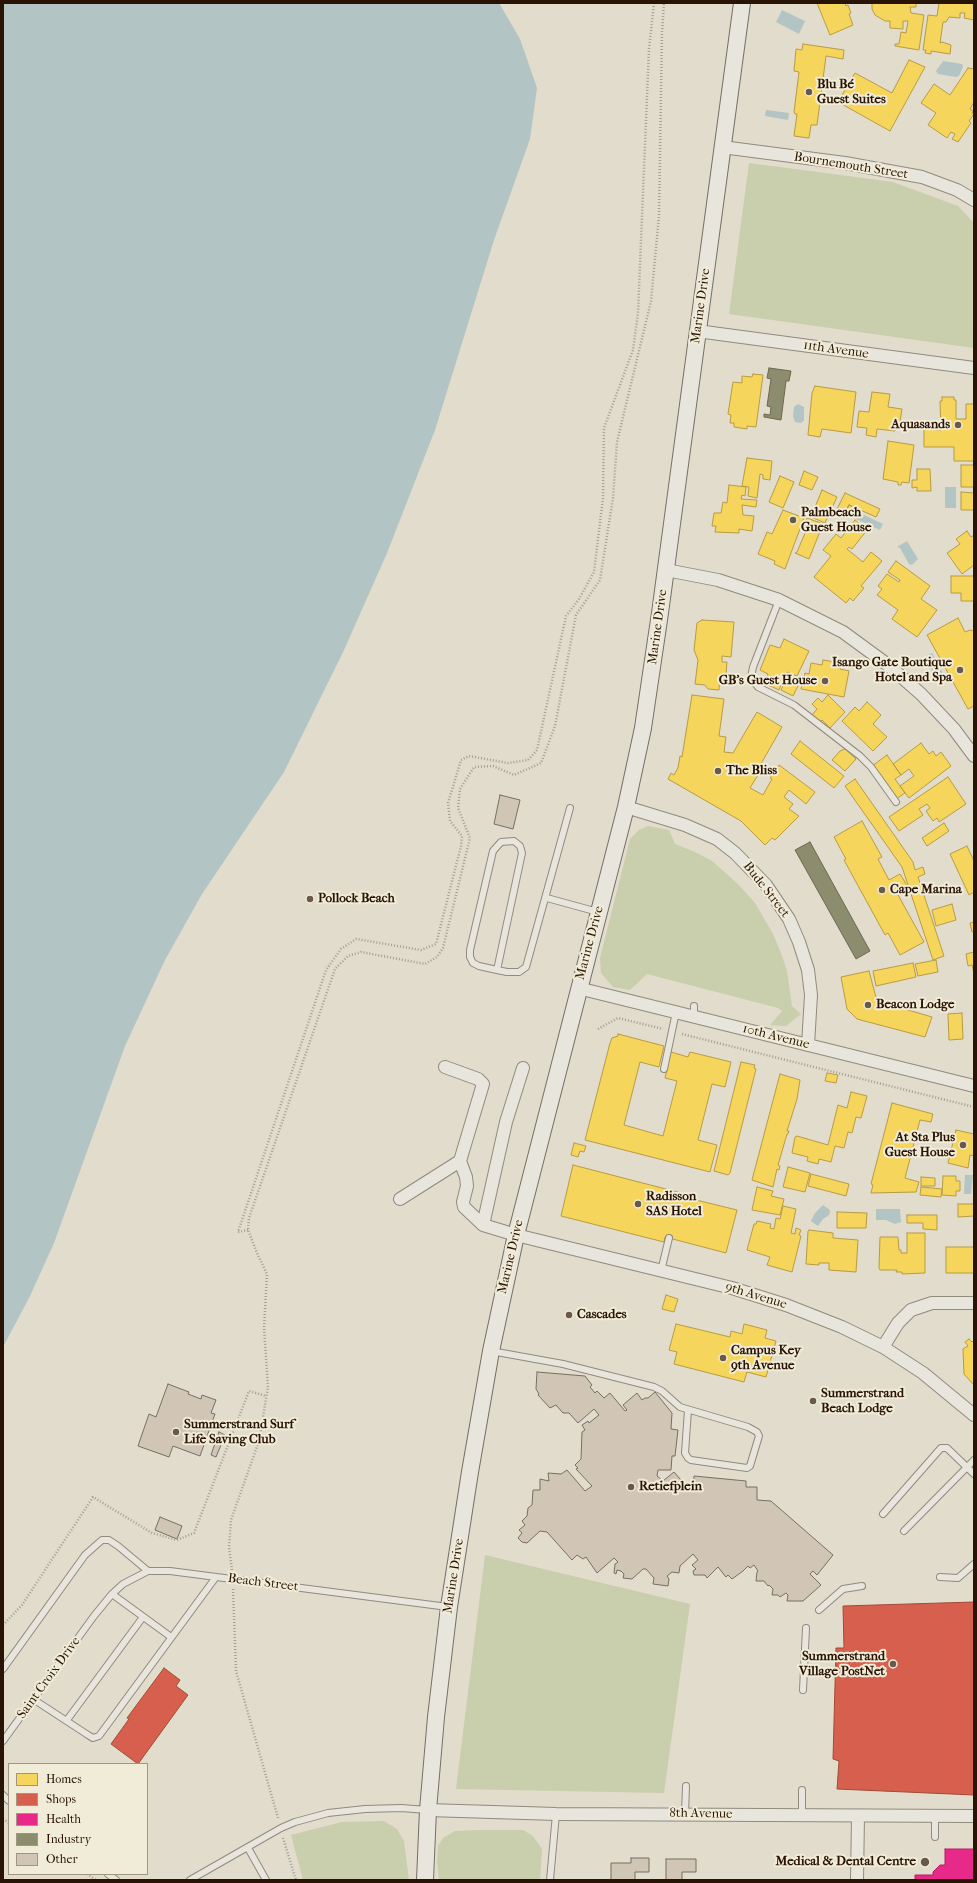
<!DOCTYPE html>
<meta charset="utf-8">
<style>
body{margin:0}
#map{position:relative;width:977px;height:1883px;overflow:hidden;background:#e1dccb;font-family:"IM FELL French Canon",serif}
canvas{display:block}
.frame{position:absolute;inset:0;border:4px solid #291304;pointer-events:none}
.legend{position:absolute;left:8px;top:1763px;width:140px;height:112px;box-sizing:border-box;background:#f1ecd8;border:1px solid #a19583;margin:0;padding:5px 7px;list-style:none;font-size:12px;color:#291304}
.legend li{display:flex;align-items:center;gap:8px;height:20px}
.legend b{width:20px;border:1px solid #a19583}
</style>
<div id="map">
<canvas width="977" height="1883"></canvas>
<div class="frame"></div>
<ul class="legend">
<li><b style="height:11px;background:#f6d55c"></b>Homes</li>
<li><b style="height:11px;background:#d6604d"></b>Shops</li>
<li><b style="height:11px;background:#e7298a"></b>Health</li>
<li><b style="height:11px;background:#8c8c6e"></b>Industry</li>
<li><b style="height:11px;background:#d1c5b6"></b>Other</li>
</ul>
</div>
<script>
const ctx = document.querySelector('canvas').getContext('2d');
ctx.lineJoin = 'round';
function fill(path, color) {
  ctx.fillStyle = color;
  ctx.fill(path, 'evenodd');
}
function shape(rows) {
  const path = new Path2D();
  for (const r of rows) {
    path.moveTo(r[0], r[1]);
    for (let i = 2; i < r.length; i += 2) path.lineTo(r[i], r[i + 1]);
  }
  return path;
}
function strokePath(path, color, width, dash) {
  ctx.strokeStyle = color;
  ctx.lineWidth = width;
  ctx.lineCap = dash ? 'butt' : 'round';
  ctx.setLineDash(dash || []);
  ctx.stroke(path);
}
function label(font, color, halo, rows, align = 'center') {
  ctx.font = font + ' "IM FELL French Canon",serif';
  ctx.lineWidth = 4;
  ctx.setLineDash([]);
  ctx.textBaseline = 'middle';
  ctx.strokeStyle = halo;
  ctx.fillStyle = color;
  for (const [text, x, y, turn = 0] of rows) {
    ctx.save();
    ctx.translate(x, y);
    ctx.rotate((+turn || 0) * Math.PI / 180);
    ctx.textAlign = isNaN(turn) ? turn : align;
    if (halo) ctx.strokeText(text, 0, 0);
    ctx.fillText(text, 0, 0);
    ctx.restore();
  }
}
fill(shape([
 [749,163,893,182,958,206,974,223,974,348,729,314],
 [648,826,669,830,675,844,695,852,712,861,738,884,755,903,773,934,781,953,787,971,792,1006,801,1014,786,1026,770,1025,782,1011,778,1008,647,974,630,990,613,987,601,973,600,958,630,839,639,830],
 [485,1555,690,1604,664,1793,456,1789],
 [384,1821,397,1829,404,1841,409,1880,303,1880,291,1835,342,1822],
 [479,1830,523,1830,533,1836,542,1849,540,1880,439,1880,437,1862,438,1846,443,1838,455,1831]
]), '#c9cead');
fill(shape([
 [3,3,499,3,520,39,537,88,530,139,494,240,435,430,387,553,344,650,284,772,202,894,165,960,125,1046,54,1243,30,1296,3,1347],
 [782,10,805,21,799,34,776,22],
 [943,61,962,64,963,67,959,76,956,77,938,74,936,71],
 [766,110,789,113,788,120,765,116],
 [798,404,804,407,804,420,801,423,795,422,793,416,794,407],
 [945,487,956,487,956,508,945,508],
 [856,511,883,524,880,530,856,519,858,515,855,513],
 [907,541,918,559,912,565,909,564,900,548,897,547],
 [932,653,944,675,939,677,921,659],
 [965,1175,973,1175,971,1194,964,1194],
 [823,1205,830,1210,829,1215,823,1219,818,1226,811,1221,815,1213],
 [876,1209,900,1209,901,1222,895,1224,886,1220,876,1220]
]), '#b2c4c3');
const homes = shape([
 [817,3,845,3,846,6,848,5,851,13,849,14,853,25,830,35,817,3],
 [872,3,916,3,916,7,910,7,911,13,924,15,919,50,895,46,895,44,899,44,901,32,906,33,908,21,903,21,903,29,890,28,890,21,885,21,875,15,872,9,872,3],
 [939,3,974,3,974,20,964,18,965,13,960,13,960,18,949,17,946,22,943,22,940,43,942,42,951,45,950,54,931,51,931,54,925,53,926,50,923,50,928,15,937,16,939,3],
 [803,44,844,50,843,59,826,56,817,125,811,125,809,138,794,136,797,114,795,114,794,112,799,72,794,71,796,49,802,50,803,44],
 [909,60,925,67,890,131,838,102,855,73,892,93,909,60],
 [968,68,974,69,974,102,970,109,973,111,972,113,974,114,969,121,971,123,958,142,952,139,955,134,951,132,947,138,928,125,936,113,921,103,934,84,950,95,968,68],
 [753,374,763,375,756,427,747,426,747,429,734,427,734,423,730,423,731,415,728,414,733,382,742,383,742,376,752,377,753,374],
 [815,386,856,392,851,433,822,429,820,437,808,435,812,393,815,386],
 [872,392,890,394,888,407,902,409,900,422,897,422,895,431,877,429,876,437,866,435,867,428,857,427,859,411,869,412,872,392],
 [942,397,954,397,954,400,956,400,956,419,966,419,966,404,974,404,974,461,954,461,954,447,924,447,924,429,941,430,940,401,942,401,942,397],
 [888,441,914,445,909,483,902,482,901,485,898,485,898,482,883,479,888,441],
 [747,458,772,461,770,480,763,479,763,475,760,474,757,498,748,496,749,487,742,486,747,458],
 [961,465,974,465,974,487,961,487,961,465],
 [917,469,930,469,931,491,917,491,917,487,912,488,912,480,917,480,917,469],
 [804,471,818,477,812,490,799,485,804,471],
 [780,476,794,482,783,508,769,502,780,476],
 [729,485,746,487,745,496,742,495,741,499,757,500,756,507,742,505,743,515,754,516,752,531,739,529,739,533,715,532,716,526,712,526,714,513,721,513,723,502,727,503,729,485],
 [822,490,837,497,825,523,811,517,822,490],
 [961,492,974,493,974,510,961,510,961,492],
 [845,493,880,509,876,517,849,505,845,513,837,509,845,493],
 [849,505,856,508,852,516,845,513,849,505],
 [783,510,804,518,785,569,774,564,775,561,758,554,767,532,772,534,783,510],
 [807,518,823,524,809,559,795,553,797,552,806,531,803,529,807,518],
 [855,520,867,530,852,549,849,547,847,549,863,562,871,552,882,561,861,586,864,588,853,601,850,598,846,603,814,577,831,556,823,550,836,534,841,538,855,520],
 [967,531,971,537,974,535,974,565,962,574,947,553,960,544,956,539,967,531],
 [896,561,930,586,921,599,937,610,917,637,892,619,898,610,877,595,882,589,878,586,887,574,899,582,900,580,888,572,896,561],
 [951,576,974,576,974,601,961,601,961,593,951,593,951,576],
 [958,618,965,632,970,630,974,631,974,706,968,709,927,635,958,618],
 [702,620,734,622,731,657,722,656,722,662,727,662,726,674,720,674,719,690,708,689,705,685,695,684,698,660,694,650,697,623,702,620],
 [784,639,809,651,797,676,787,672,779,690,764,683,768,674,760,670,770,645,780,648,784,639],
 [823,660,841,663,840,669,849,671,844,697,801,689,805,673,809,674,811,663,822,665,823,660],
 [788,674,801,680,793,696,781,690,788,674],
 [692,695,724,699,719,736,726,737,724,752,733,753,757,712,782,727,758,769,761,770,750,788,763,795,772,779,770,778,779,765,815,792,806,804,789,790,784,797,793,804,789,809,799,816,775,840,772,838,765,845,741,821,668,779,671,773,674,775,678,768,680,756,682,757,692,695],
 [828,695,845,712,830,728,822,720,820,723,812,715,817,709,812,704,818,698,822,702,828,695],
 [867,702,881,715,873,724,887,737,873,751,842,721,855,707,859,711,867,702],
 [800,741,844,776,834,788,791,754,800,741],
 [921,743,929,754,933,751,936,756,941,752,951,766,909,798,900,786,914,776,909,769,901,775,893,764,921,743],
 [845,749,856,759,845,771,832,760,840,751,845,749],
 [887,755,901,775,895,779,905,793,896,799,872,766,887,755],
 [948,777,966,804,939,822,937,818,933,821,926,811,930,808,927,804,919,809,923,815,899,831,889,817,948,777],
 [855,779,913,862,915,870,923,867,925,874,918,877,944,956,933,960,902,867,845,786,855,779],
 [862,821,882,857,878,859,889,880,900,874,908,887,897,893,924,942,900,955,888,933,885,935,844,860,846,859,834,837,862,821],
 [944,823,949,831,927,846,922,838,944,823],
 [967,846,974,861,974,892,969,895,950,854,967,846],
 [952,904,956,920,936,926,932,910,952,904],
 [974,922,974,931,972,932,970,923,974,922],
 [974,952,974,974,972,965,968,966,966,954,974,952],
 [936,960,938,972,918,976,915,964,936,960],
 [913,963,916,977,876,986,873,971,913,963],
 [869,971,877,1001,932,1017,925,1037,857,1019,847,1009,841,977,869,971],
 [962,1013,963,1039,949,1040,948,1014,962,1013],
 [618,1034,664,1046,659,1067,640,1062,624,1125,663,1136,677,1081,665,1078,671,1052,688,1057,690,1052,731,1062,725,1087,712,1084,698,1140,717,1145,710,1172,585,1140,610,1043,612,1038,618,1036,618,1034],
 [741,1062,755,1065,754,1068,756,1069,730,1173,728,1175,714,1171,741,1062],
 [827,1073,838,1075,836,1083,825,1081,827,1073],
 [780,1074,800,1080,797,1099,787,1131,789,1131,788,1134,787,1134,778,1165,780,1166,779,1170,777,1169,773,1187,752,1180,780,1074],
 [851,1092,867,1096,861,1118,856,1117,852,1133,848,1132,844,1148,835,1146,831,1162,819,1159,818,1164,807,1161,808,1157,792,1153,795,1137,797,1136,828,1145,838,1105,847,1108,851,1092],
 [892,1103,933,1114,931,1122,920,1120,905,1178,919,1182,916,1192,871,1193,873,1185,871,1184,892,1103],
 [956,1130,974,1134,974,1156,970,1155,968,1168,948,1163,956,1130],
 [574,1143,586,1146,584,1152,580,1151,578,1157,571,1155,574,1143],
 [573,1165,689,1195,688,1198,737,1210,726,1253,665,1237,664,1242,561,1216,573,1165],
 [788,1167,810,1173,805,1192,783,1187,788,1167],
 [811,1174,849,1184,846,1196,808,1186,811,1174],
 [943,1176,956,1176,956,1181,960,1181,960,1191,956,1191,956,1196,942,1195,943,1176],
 [921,1177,935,1178,935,1186,921,1186,921,1177],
 [757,1187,773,1191,771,1196,784,1199,780,1215,752,1210,757,1187],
 [921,1187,942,1189,941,1197,920,1195,921,1187],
 [958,1204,974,1204,974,1216,958,1217,958,1204],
 [783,1206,796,1209,791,1233,795,1234,796,1228,801,1230,799,1235,801,1236,792,1272,767,1265,770,1257,747,1250,754,1224,756,1224,757,1221,771,1224,770,1228,774,1229,776,1218,780,1219,783,1206],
 [837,1212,867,1213,866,1228,837,1228,837,1212],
 [907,1215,937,1215,937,1230,923,1229,923,1223,907,1223,907,1215],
 [809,1230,833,1233,833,1238,858,1240,856,1272,829,1270,829,1263,819,1263,819,1265,806,1264,808,1231,809,1230],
 [907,1233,925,1233,925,1273,902,1274,902,1272,896,1272,897,1270,880,1270,879,1268,880,1237,898,1237,899,1250,901,1250,901,1253,907,1253,907,1233],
 [946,1247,974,1247,974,1273,946,1273,946,1247],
 [666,1295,678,1299,674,1312,662,1309,666,1295],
 [676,1324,730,1337,731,1331,742,1334,744,1324,767,1330,765,1338,776,1341,766,1377,747,1372,744,1382,674,1364,677,1352,669,1350,676,1324],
 [969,1339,972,1342,974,1340,974,1385,964,1374,963,1349,968,1346,965,1342,969,1339]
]);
fill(homes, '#f6d55c');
strokePath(homes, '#b89b42', 1);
const shops = shape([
 [974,1602,974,1795,837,1789,839,1761,833,1759,836,1648,844,1648,843,1606,974,1602],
 [164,1668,180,1680,176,1686,188,1695,138,1764,111,1744,129,1719,127,1718,164,1668]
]);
fill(shops, '#d6604d');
strokePath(shops, '#a24937', 1);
const health = shape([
 [945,1849,974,1849,974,1880,915,1880,915,1875,933,1875,933,1872,940,1865,945,1865,945,1849]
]);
fill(health, '#e7298a');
strokePath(health, '#ae2262', 1);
const industry = shape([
 [769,368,791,371,789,381,786,381,781,420,764,417,764,414,770,415,771,407,767,406,771,379,767,378,769,368],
 [810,842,870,951,856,959,795,850,810,842]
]);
fill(industry, '#8c8c6e');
strokePath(industry, '#6e684e', 1);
const building = shape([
 [500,795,520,800,513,829,494,824,500,795],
 [537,1372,585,1376,592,1385,590,1387,595,1393,597,1391,604,1398,610,1393,625,1411,627,1410,623,1405,637,1393,642,1400,645,1398,648,1398,655,1392,672,1413,671,1429,678,1430,675,1456,672,1456,671,1470,658,1470,657,1476,663,1481,674,1472,681,1480,671,1487,693,1488,694,1476,746,1481,746,1487,757,1487,757,1500,771,1501,833,1555,817,1575,813,1571,810,1574,821,1585,803,1601,787,1601,788,1595,786,1593,780,1597,778,1595,772,1595,773,1589,769,1585,768,1586,764,1581,756,1581,757,1572,758,1571,754,1565,750,1568,748,1566,743,1571,732,1579,728,1575,726,1577,718,1567,707,1578,705,1575,694,1575,693,1571,696,1569,692,1565,698,1560,693,1554,680,1566,679,1573,672,1572,667,1576,669,1579,668,1586,653,1584,654,1578,646,1569,643,1569,632,1579,623,1578,624,1574,621,1571,617,1570,616,1574,614,1573,615,1564,618,1562,614,1558,597,1573,586,1557,583,1559,577,1555,572,1560,547,1532,540,1531,527,1543,522,1542,518,1538,522,1533,519,1530,525,1525,522,1521,527,1516,528,1508,532,1505,533,1490,540,1490,540,1479,549,1481,548,1473,561,1474,567,1470,585,1491,592,1486,576,1469,578,1468,575,1465,581,1459,582,1432,585,1430,582,1425,588,1421,589,1423,599,1415,594,1409,578,1423,569,1413,563,1413,556,1405,550,1408,538,1395,539,1394,536,1389,537,1372],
 [168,1384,189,1392,188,1394,201,1399,202,1395,216,1400,211,1413,215,1414,200,1456,173,1446,169,1457,138,1446,149,1414,156,1417,168,1384],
 [219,1432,225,1435,216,1457,211,1455,219,1432],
 [160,1517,182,1526,177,1539,155,1530,160,1517],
 [631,1858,649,1858,649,1872,635,1872,635,1880,611,1880,611,1863,631,1863,631,1858],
 [666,1859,696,1859,696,1872,682,1872,682,1880,666,1880,666,1859]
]);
fill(building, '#d1c5b6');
strokePath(building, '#756f64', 1);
const service = shape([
 [779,600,753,667,751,678,758,687,794,705,860,756,871,767,896,802],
 [547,898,598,912],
 [497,970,522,853,520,846,514,841,501,842,493,851,470,950,470,957,473,963,479,966,497,970,507,972,519,972,526,967,570,808],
 [694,1016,694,1006],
 [664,1069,676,1012],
 [661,1271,669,1238],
 [491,1351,563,1364,654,1387,662,1391,680,1407,748,1427,757,1432,759,1436,750,1466,747,1468,691,1460,688,1458,685,1453,688,1410],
 [883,1514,941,1448,947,1448,974,1474],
 [904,1531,974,1460],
 [940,1577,958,1578,974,1564],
 [112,1594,171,1637],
 [819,1610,843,1589,862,1586],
 [3,1669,85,1555,102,1540,109,1540,118,1546,148,1571],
 [803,1690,806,1628],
 [33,1699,88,1735,93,1738,99,1736,216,1577],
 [67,1720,143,1617],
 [3,1741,94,1616,112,1594,123,1584,148,1571,170,1571,448,1607],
 [3,1795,9,1801],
 [685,1814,686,1786],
 [935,1815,935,1837],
 [802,1816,802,1790],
 [248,1848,266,1880],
 [108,1874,116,1880],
 [190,1880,281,1828,295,1822,328,1813,365,1809,401,1808,428,1810],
 [550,1880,556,1814]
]);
const minor = shape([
 [722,147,845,163,922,177,957,190,974,200],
 [697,331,974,368],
 [666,570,718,580,779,600,843,632,888,665,921,694,954,729,974,756],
 [626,807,685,825,717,839,735,853,766,885,789,919,799,942,808,970,811,995,808,1045],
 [578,988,974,1086],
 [523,1068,506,1122,483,1225,516,1235,732,1288,786,1305,842,1327,883,1347,923,1373,974,1415],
 [460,1161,466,1177,467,1186,463,1202,464,1207,483,1225],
 [400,1199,460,1161,483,1084,478,1079,445,1067],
 [883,1347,898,1323,911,1310,932,1303,974,1303],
 [428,1810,556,1814,974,1816],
 [857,1880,858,1816]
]);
const secondary = shape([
 [425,1880,428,1810,436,1717,449,1607,470,1472,491,1351,516,1235,626,807,643,728,660,613,742,3]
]);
strokePath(service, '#908a7f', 8);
strokePath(minor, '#908a7f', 14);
strokePath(secondary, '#756f64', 18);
strokePath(shape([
 [598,1029,618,1018,663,1029],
 [682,1034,974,1107],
 [248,1230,238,1232,326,970,341,949,356,939,421,950,436,944,461,846,462,836,450,821,448,803,461,760,469,756,508,763,528,760,537,750,566,616,579,599,594,572,603,498,604,428,633,350,638,313,649,49,654,3],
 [232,1570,229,1547,231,1520,259,1441,268,1387,264,1328,267,1274,257,1253,248,1230,249,1218,335,969,348,956,361,952,425,964,437,957,443,948,470,838,458,808,460,789,474,767,493,766,514,775,541,763,555,726,576,615,600,580,613,498,617,442,651,301,659,216,662,32,664,3],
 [233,1589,236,1671,278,1818],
 [3,1625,22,1605,93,1497,152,1533,177,1540,194,1533,249,1391,266,1396],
 [3,1819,9,1823],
 [283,1838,296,1880],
 [87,1874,96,1880]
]), '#a29e96', 2.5, [1, 2]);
strokePath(service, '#e8e5dd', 6);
strokePath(minor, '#e8e5dd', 12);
strokePath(secondary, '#e8e5dd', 16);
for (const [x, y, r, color] of [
 [809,92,4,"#69594a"],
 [958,425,4,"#69594a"],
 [793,520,4,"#69594a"],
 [960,670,4,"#69594a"],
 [825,681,4,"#69594a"],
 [718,771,4,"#69594a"],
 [882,890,4,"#69594a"],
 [310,899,4,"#69594a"],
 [868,1005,4,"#69594a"],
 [963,1145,4,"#69594a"],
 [638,1204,4,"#69594a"],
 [569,1315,4,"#69594a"],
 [723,1358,4,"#69594a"],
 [813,1401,4,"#69594a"],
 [176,1432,4,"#69594a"],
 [631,1487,4,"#69594a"],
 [893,1664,4,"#69594a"],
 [925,1862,5,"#69594a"]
]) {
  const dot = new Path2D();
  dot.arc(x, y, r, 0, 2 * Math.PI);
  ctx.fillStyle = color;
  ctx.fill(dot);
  strokePath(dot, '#f1ecd8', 1.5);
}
label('bold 13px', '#291304', '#f1ecd8', [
 ["Blu Bé",817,85],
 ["Guest Suites",817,100],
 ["Aquasands",950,425,"right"],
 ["Palmbeach",801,513],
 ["Guest House",801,528],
 ["Isango Gate Boutique",952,663,"right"],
 ["Hotel and Spa",952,678,"right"],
 ["GB’s Guest House",817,681,"right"],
 ["The Bliss",726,771],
 ["Cape Marina",890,890],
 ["Pollock Beach",318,899],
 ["Beacon Lodge",876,1005],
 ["At Sta Plus",955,1138,"right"],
 ["Guest House",955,1153,"right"],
 ["Radisson",646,1197],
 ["SAS Hotel",646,1212],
 ["Cascades",577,1315],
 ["Campus Key",731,1351],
 ["9th Avenue",731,1366],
 ["Summerstrand",821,1394],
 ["Beach Lodge",821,1409],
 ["Summerstrand Surf",184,1425],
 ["Life Saving Club",184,1440],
 ["Retiefplein",639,1487],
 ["Summerstrand",885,1657,"right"],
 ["Village PostNet",885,1672,"right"],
 ["Medical & Dental Centre",916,1862,"right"]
], 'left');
label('13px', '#291304', '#f1ecd8', [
 ["Bournemouth Street",851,166,9],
 ["Marine Drive",701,306,-82],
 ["11th Avenue",836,350,8],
 ["Marine Drive",658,627,-82],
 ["Bude Street",766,890,52],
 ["Marine Drive",590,943,-75],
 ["10th Avenue",776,1037,14],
 ["Marine Drive",511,1257,-77],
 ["9th Avenue",756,1296,17],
 ["Marine Drive",454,1576,-81],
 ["Beach Street",263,1583,7],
 ["Saint Croix Drive",49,1678,-54],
 ["8th Avenue",701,1814,1]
]);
</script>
